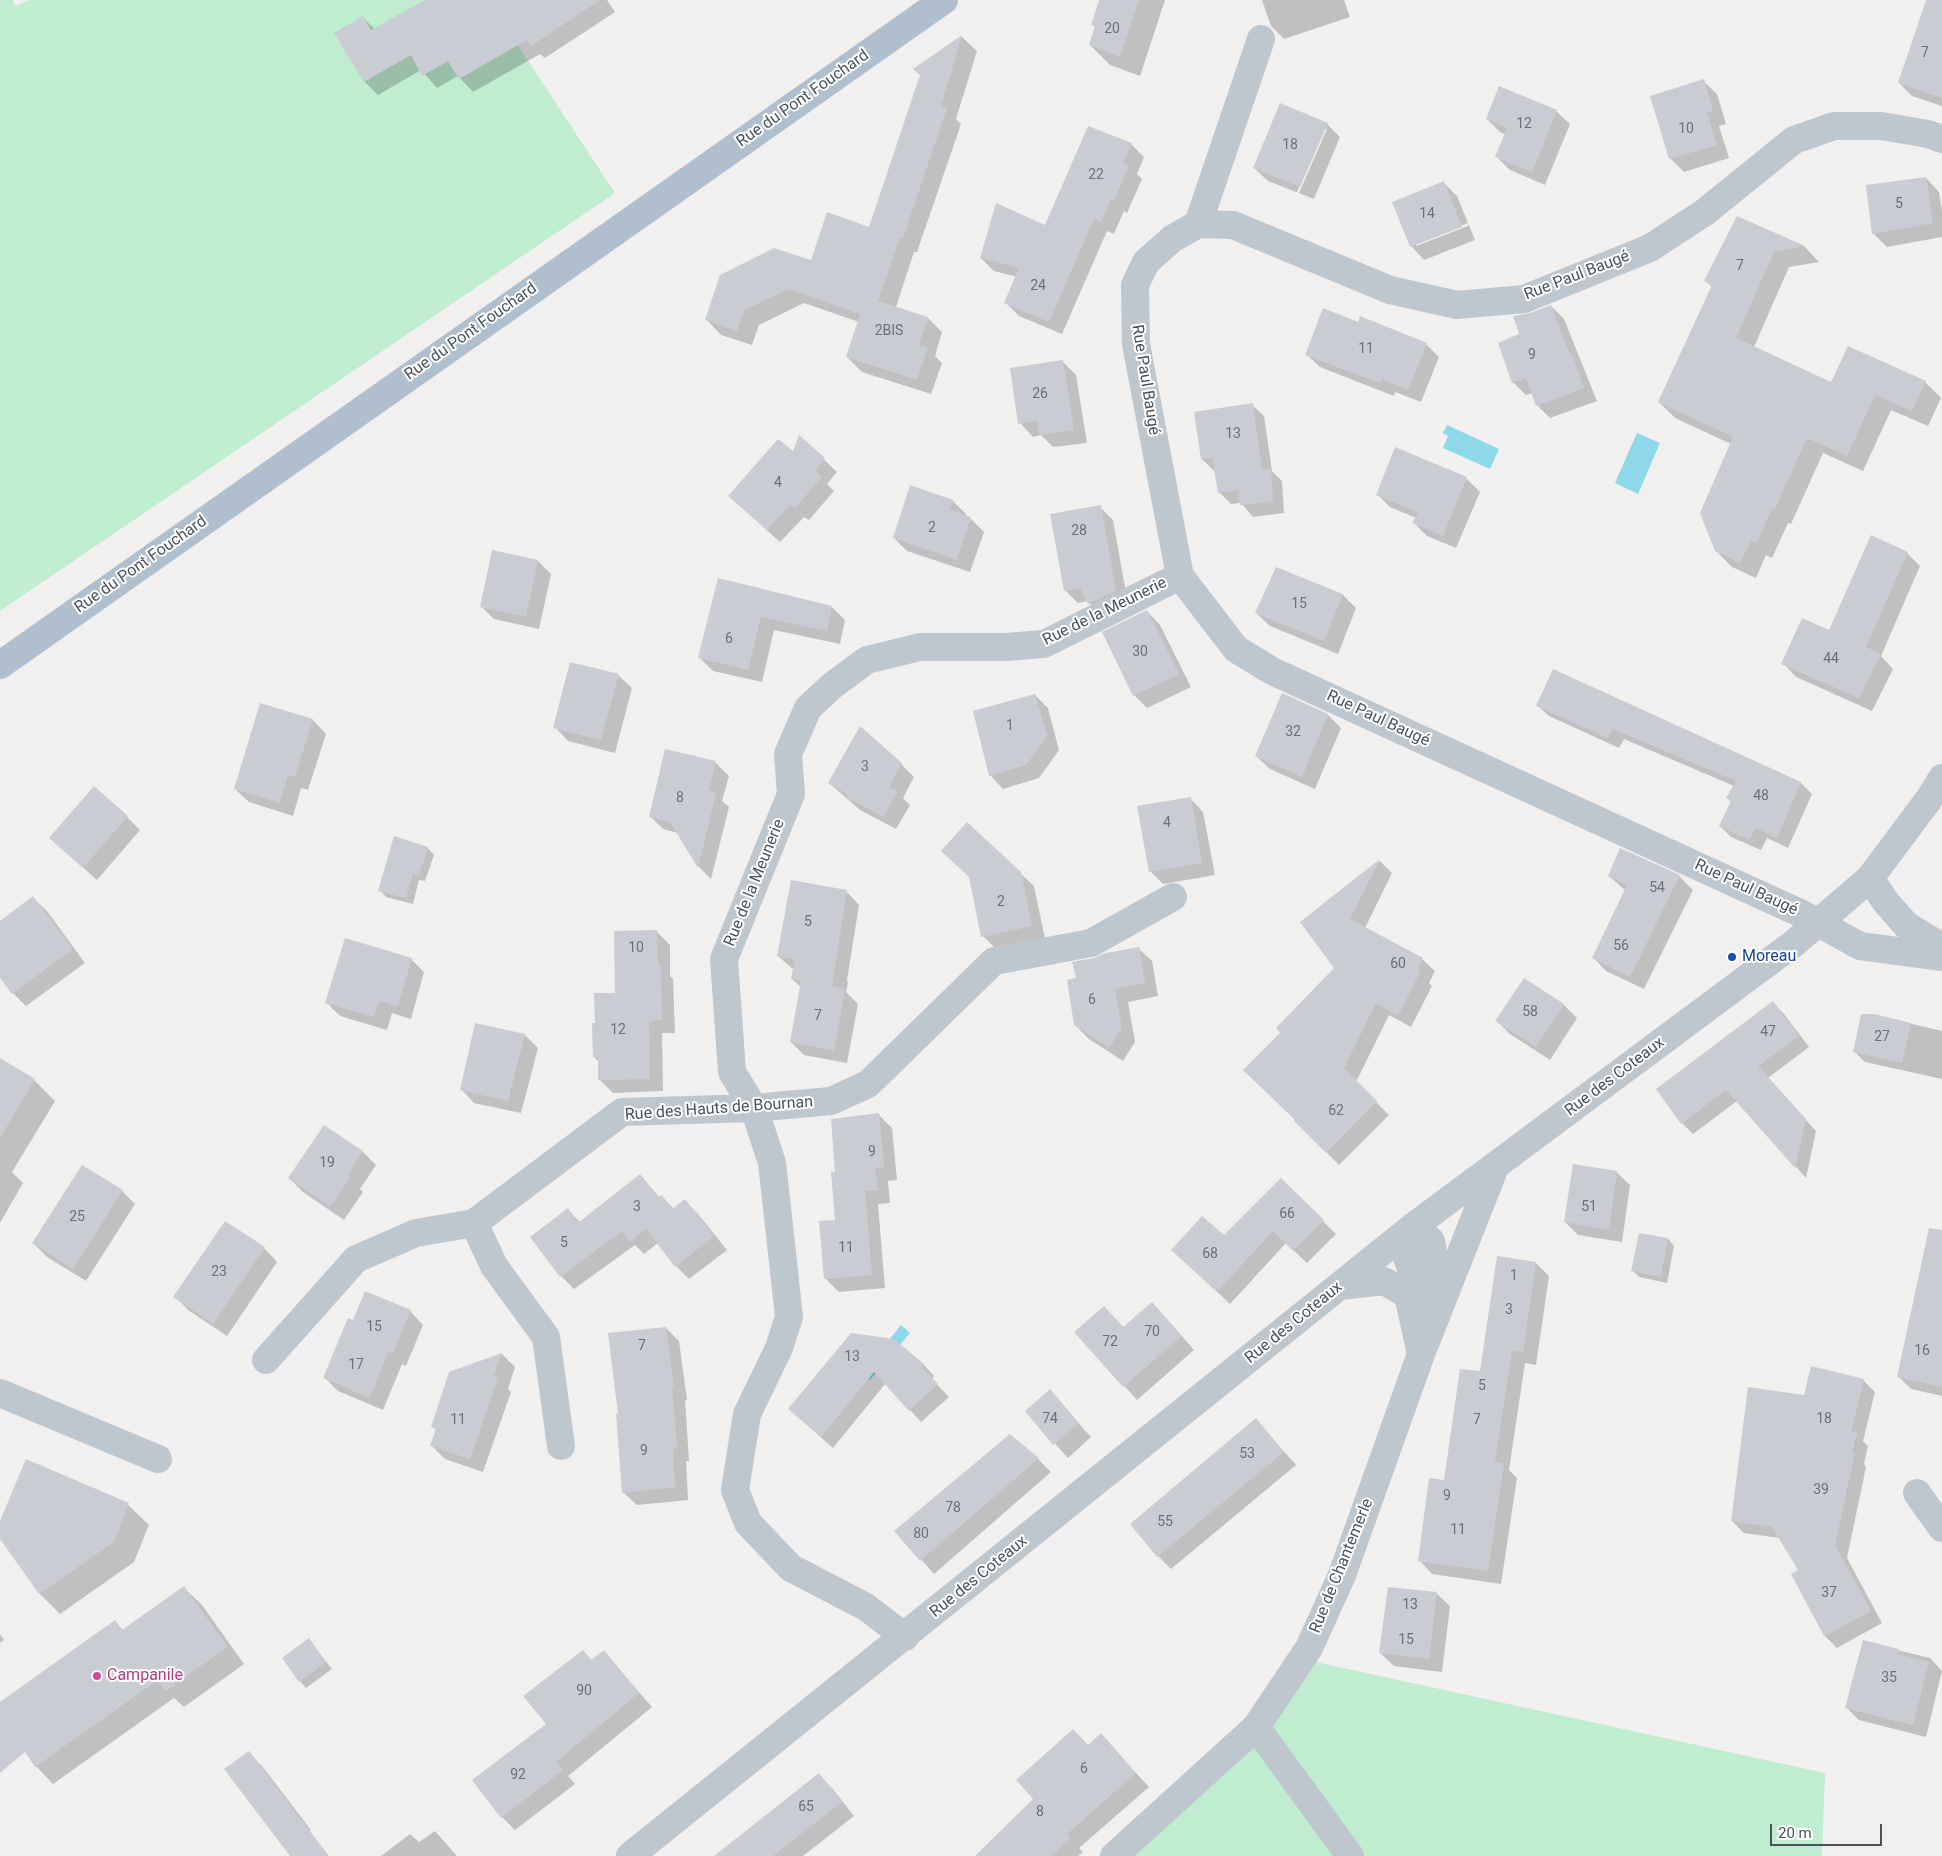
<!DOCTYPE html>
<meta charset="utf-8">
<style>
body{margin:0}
#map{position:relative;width:1942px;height:1856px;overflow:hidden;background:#f2efef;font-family:Roboto,sans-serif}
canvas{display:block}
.scale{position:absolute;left:1770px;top:1824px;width:112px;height:22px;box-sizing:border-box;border:2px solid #48535c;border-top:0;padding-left:6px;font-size:15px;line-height:18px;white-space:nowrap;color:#48535c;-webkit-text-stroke:4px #fff;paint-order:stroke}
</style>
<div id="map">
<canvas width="1942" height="1856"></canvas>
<div class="scale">20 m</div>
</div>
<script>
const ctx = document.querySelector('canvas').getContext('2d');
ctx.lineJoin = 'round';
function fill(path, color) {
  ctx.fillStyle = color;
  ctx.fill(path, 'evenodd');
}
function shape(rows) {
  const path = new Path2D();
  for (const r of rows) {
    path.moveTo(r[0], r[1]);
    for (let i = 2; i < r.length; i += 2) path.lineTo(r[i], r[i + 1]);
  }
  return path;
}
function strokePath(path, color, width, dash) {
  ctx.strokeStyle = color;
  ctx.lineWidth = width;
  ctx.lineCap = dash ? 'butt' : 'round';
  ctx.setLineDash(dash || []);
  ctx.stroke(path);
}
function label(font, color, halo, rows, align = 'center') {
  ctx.font = font + ' Roboto,sans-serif';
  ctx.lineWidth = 4;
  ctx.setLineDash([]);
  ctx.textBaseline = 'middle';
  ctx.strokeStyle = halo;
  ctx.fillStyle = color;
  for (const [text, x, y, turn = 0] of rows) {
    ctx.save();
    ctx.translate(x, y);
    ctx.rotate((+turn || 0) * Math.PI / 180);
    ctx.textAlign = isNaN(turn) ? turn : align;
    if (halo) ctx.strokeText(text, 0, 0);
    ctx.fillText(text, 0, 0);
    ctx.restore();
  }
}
fill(shape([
 [0,0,13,0,15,6,29,0,488,0,615,193,0,611],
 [1316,1662,1825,1773,1822,1856,1123,1856]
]), '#c0edd0');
fill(shape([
 [1447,425,1499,449,1490,469,1443,448,1448,436,1443,433],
 [1637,433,1660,443,1638,494,1615,483],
 [901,1325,910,1333,870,1380,862,1374]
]), '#8ed8e9');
fill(shape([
 [428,0,607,0,615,12,545,58,540,54,473,92,458,76,437,88,421,70,378,95,365,82,363,18,375,29],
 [1100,0,1165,0,1140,76,1110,65,1090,45,1096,28,1092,24],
 [1262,0,1344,0,1350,17,1284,39,1271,26],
 [1942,25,1942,106,1912,96,1899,83],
 [962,37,977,51,956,119,961,124,917,252,914,252,896,307,928,318,942,332,935,356,942,363,931,394,862,372,847,357,859,322,804,303,759,325,752,345,721,335,707,320,870,229,921,76,915,69],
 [1703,81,1717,94,1726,124,1719,126,1729,158,1684,172,1671,159],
 [1556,111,1570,124,1545,185,1510,170,1496,156,1506,135,1500,132,1487,119],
 [1327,124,1340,137,1314,199,1268,181,1254,168],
 [1324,129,1327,129,1299,193,1297,192],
 [1131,144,1144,157,1137,174,1142,179,1127,213,1124,211,1114,234,1107,231,1062,334,1019,316,1006,303,1017,277,994,271,981,258,1045,227],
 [1926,178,1939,192,1942,210,1942,237,1887,247,1874,234],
 [1444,183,1457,196,1475,240,1424,260,1411,246],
 [1468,223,1468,226,1416,246,1416,243],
 [1737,217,1805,247,1819,262,1789,267,1754,347,1832,383,1925,382,1941,398,1928,426,1891,410,1863,471,1823,453,1791,524,1788,523,1772,558,1766,555,1756,578,1732,567,1716,551,1731,444,1675,418,1659,402,1712,287,1706,281],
 [1551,306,1564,319,1597,401,1550,418,1537,405,1533,393,1526,395,1513,382,1521,334,1530,315],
 [1359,323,1426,344,1439,357,1421,402,1395,392,1394,396,1320,367,1306,354],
 [1063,362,1076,375,1087,443,1053,447,1041,435,1033,437,1020,423],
 [1252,405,1264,416,1272,471,1282,481,1284,513,1253,517,1241,503,1231,504,1219,492,1216,470,1214,471,1202,459],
 [800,437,837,472,827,484,834,491,809,520,804,517,780,542,729,496,794,453],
 [1396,449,1467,479,1480,492,1456,548,1427,536,1414,523,1416,518,1390,507,1377,494],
 [953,501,966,514,965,517,971,519,984,532,970,572,907,551,894,538],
 [1100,507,1113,520,1128,604,1102,617,1088,601,1078,603,1065,590],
 [1907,553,1920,566,1881,656,1893,669,1872,711,1796,677,1783,663,1830,632],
 [538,561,551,574,539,629,494,619,481,606],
 [719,579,832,607,845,620,840,644,774,630,762,682,713,671,700,658],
 [1343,595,1356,608,1338,654,1270,626,1256,613],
 [1147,611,1160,625,1191,687,1147,708,1134,695],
 [1553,671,1801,783,1812,794,1788,848,1767,838,1761,850,1731,837,1720,826,1732,803,1727,798,1734,786,1624,739,1619,748,1549,716,1538,706],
 [618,675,632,688,615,753,568,741,555,727],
 [1035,695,1048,708,1059,750,1039,778,1003,789,990,775],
 [1283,695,1328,715,1341,728,1315,789,1270,769,1256,756],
 [313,720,326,734,308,790,301,788,293,816,249,802,235,789],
 [715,762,729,776,722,801,729,807,711,879,699,867,678,833,663,829,650,816],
 [901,764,914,777,903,798,910,805,896,829,860,810,829,783],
 [1190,798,1203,812,1215,875,1163,884,1150,871],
 [127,817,140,830,97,880,50,838],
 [395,840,428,848,434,855,425,881,419,880,413,904,386,897,380,890],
 [1621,850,1680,877,1693,890,1644,989,1606,971,1593,957,1626,891,1609,876],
 [1380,861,1392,873,1365,928,1422,959,1435,971,1429,983,1432,986,1411,1027,1389,1015,1356,1082,1389,1115,1339,1165,1296,1121,1282,1033,1335,968,1302,922],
 [1020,873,1034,886,1045,939,996,949,983,936,971,878],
 [846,891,859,905,847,980,848,982,846,992,858,1004,847,1063,804,1055,791,1042,801,987,792,979,794,970,778,956],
 [33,898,47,911,85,963,26,1006,13,993,0,976,0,923],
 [657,932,670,945,670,976,673,979,675,1033,662,1033,663,1091,613,1093,599,1079,599,1062,594,1057,596,1024],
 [1138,948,1152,961,1158,996,1128,1002,1135,1042,1123,1061,1089,1039,1075,1025,1077,979],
 [411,959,424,972,411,1019,392,1013,387,1030,340,1016,327,1003],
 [1773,1003,1784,1014,1809,1047,1768,1078,1816,1131,1806,1178,1737,1101,1693,1134,1682,1123,1657,1089],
 [1563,1004,1577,1018,1550,1060,1510,1034,1497,1021],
 [1874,1015,1942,1031,1942,1079,1865,1062,1854,1051],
 [525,1035,538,1048,521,1113,474,1103,461,1089],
 [0,1060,34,1080,55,1101,12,1172,23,1183,0,1223],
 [879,1115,892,1128,897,1180,888,1181,890,1203,878,1204,885,1288,839,1292,825,1278,836,1221,836,1173],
 [325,1127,363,1152,376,1165,360,1189,363,1192,344,1220,303,1192,289,1178],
 [1616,1172,1630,1185,1622,1242,1578,1235,1565,1222],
 [640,1175,660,1198,661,1196,674,1209,685,1201,698,1214,727,1250,689,1279,676,1266,658,1243,644,1254,635,1245,574,1289,561,1276,568,1210,581,1223],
 [1281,1180,1336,1234,1307,1263,1286,1243,1230,1304,1186,1262,1224,1237],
 [122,1191,135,1204,86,1281,47,1257,33,1243],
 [225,1222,264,1248,277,1262,227,1336,188,1310,175,1296],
 [1668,1239,1674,1246,1667,1283,1639,1277,1633,1271],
 [1536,1263,1549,1276,1536,1365,1525,1363,1509,1470,1517,1478,1501,1584,1432,1574,1419,1560,1481,1373],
 [1104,1307,1124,1328,1165,1317,1194,1350,1137,1400,1076,1332],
 [410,1311,423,1325,406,1366,402,1364,383,1410,338,1391,325,1378,354,1322],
 [1942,1314,1942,1396,1911,1389,1898,1376],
 [666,1328,679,1341,687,1400,685,1400,689,1461,686,1461,688,1500,637,1505,623,1492],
 [851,1334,923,1364,934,1376,932,1379,949,1397,921,1422,886,1383,833,1448,789,1409],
 [502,1354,515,1367,508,1389,511,1392,483,1472,445,1459,432,1446,437,1431,433,1427,450,1372],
 [1863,1380,1875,1392,1863,1441,1868,1446,1864,1464,1866,1467,1847,1558,1882,1623,1837,1648,1825,1636,1792,1575,1800,1571,1780,1538,1744,1533,1732,1521],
 [1050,1391,1091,1437,1068,1458,1026,1412],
 [1256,1420,1296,1465,1171,1569,1158,1556],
 [1038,1459,1051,1472,934,1574,896,1531],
 [27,1461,128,1505,149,1525,134,1562,60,1614,40,1594,0,1536,0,1524],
 [184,1588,202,1605,244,1664,184,1707,174,1698,53,1784,36,1766,0,1715,0,1703,115,1622,123,1630],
 [1436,1593,1450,1606,1442,1672,1394,1666,1380,1653],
 [0,1634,4,1640,0,1643],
 [309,1640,332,1669,306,1688,300,1681],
 [1864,1642,1930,1658,1942,1671,1926,1737,1859,1720,1847,1708],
 [583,1651,592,1660,604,1652,652,1707,568,1776,575,1784,515,1830,502,1817],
 [1101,1735,1149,1787,1079,1848,1083,1852,1078,1856,1001,1856,1089,1747],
 [249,1753,262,1766,311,1830,289,1848],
 [819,1775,832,1788,854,1816,803,1856,716,1856],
 [435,1831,457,1856,381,1856,410,1834,419,1842]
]), '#0003');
fill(shape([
 [425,0,600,0,531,46,527,40,459,79,448,61,422,76,411,55,364,82,334,33,363,16,371,30],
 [1099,0,1139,0,1120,57,1089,45,1095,26,1091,25],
 [1926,0,1942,0,1942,98,1898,83],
 [962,35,941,106,947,108,903,238,900,238,878,301,928,317,919,345,928,347,917,380,846,357,860,314,789,289,744,310,737,331,705,320,720,275,774,248,811,260,827,212,869,227,920,75,913,69],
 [1704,79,1713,111,1707,112,1717,145,1669,159,1650,96],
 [1499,86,1557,110,1532,172,1495,157,1507,128,1486,119],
 [1280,103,1328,123,1300,187,1253,168],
 [1088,126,1132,143,1123,163,1129,165,1114,201,1111,199,1101,222,1094,219,1049,322,1004,303,1019,268,980,258,996,203,1045,225],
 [1926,177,1933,223,1872,234,1866,185],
 [1444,181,1462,227,1410,247,1392,202],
 [1737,216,1805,246,1774,252,1736,338,1831,382,1848,346,1926,381,1912,411,1875,395,1847,456,1807,438,1775,509,1772,508,1757,543,1751,541,1740,563,1715,551,1700,513,1733,437,1658,402,1712,285,1704,281],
 [1551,305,1570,355,1572,354,1584,388,1536,406,1526,378,1512,383,1498,343,1519,334,1513,316,1530,313],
 [1323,308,1358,322,1360,316,1427,343,1408,390,1382,379,1380,383,1305,355],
 [1063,360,1074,430,1039,435,1037,421,1018,424,1010,368],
 [1253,403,1262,470,1271,468,1273,501,1240,505,1238,490,1218,493,1212,458,1201,459,1194,412],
 [799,435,825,458,815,471,822,477,795,508,790,505,767,530,728,496,778,439,793,451],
 [1395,447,1467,477,1443,536,1412,523,1418,512,1376,495],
 [910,485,953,500,950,510,971,517,957,560,893,538],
 [1101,505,1116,591,1088,604,1080,588,1064,591,1050,514],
 [1871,535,1908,552,1866,647,1881,654,1859,698,1781,664,1802,618,1829,630],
 [492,550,538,560,526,617,480,607],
 [1276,567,1343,594,1324,641,1255,613],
 [718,578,832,606,827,631,761,617,748,670,698,658],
 [1147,610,1179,674,1133,696,1102,632],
 [570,662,619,674,601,740,553,728],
 [1553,669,1801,782,1777,838,1756,828,1749,840,1719,826,1731,801,1726,798,1736,781,1613,729,1608,738,1536,706],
 [1282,693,1328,714,1302,777,1255,756],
 [1035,694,1047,736,1026,765,989,776,973,711],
 [260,703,313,719,295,777,288,775,280,803,234,789],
 [860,726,902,763,889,787,898,791,883,817,846,797,847,794,828,783],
 [665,749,716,761,709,790,716,793,698,868,670,822,649,817],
 [94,786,128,816,83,868,49,838],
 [1191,797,1202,863,1149,872,1137,806],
 [967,822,1021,872,1032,926,981,937,969,877,941,851],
 [394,836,428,847,419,876,413,874,406,898,378,891],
 [1620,848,1680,875,1630,977,1592,958,1627,885,1608,876],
 [1380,859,1350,919,1423,958,1417,970,1420,972,1398,1016,1376,1003,1344,1068,1377,1101,1326,1153,1294,1121,1295,1120,1243,1070,1280,1033,1276,1028,1334,968,1300,922],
 [791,880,847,890,832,986,845,989,834,1051,790,1042,801,981,791,979,795,960,777,956],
 [33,896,73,949,12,994,0,978,0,921],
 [657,930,658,965,661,965,662,1020,649,1021,650,1079,598,1080,598,1057,593,1057,592,1023,595,1023,594,993,615,993,614,931],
 [345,938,412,958,398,1006,379,1001,374,1017,325,1003],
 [1139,947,1145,983,1115,989,1122,1028,1109,1048,1074,1025,1067,980,1076,978,1072,962,1094,958,1106,953],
 [1524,978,1564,1004,1536,1047,1495,1021],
 [1773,1001,1799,1036,1758,1066,1806,1119,1795,1168,1726,1090,1681,1124,1656,1089],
 [1861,1014,1874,1014,1911,1023,1902,1063,1853,1052],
 [475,1023,525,1034,508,1101,460,1090],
 [0,1058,35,1079,0,1138],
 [879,1113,884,1167,875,1168,878,1190,865,1191,872,1275,824,1279,819,1221,835,1220,831,1172,835,1172,831,1119],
 [324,1125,363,1151,347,1176,350,1178,330,1207,288,1178],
 [1573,1164,1617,1171,1609,1230,1564,1222],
 [82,1165,123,1190,73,1269,32,1243],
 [640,1174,658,1197,662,1195,672,1209,685,1199,714,1236,675,1267,646,1229,630,1242,622,1231,560,1277,530,1237,568,1208,578,1223],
 [1281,1178,1324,1220,1293,1251,1273,1231,1217,1292,1171,1250,1202,1216,1224,1235],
 [225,1221,265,1247,213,1324,173,1297],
 [1929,1228,1942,1230,1942,1387,1897,1377],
 [1639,1233,1668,1238,1661,1277,1631,1271],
 [1497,1256,1536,1262,1523,1352,1512,1351,1495,1462,1504,1464,1488,1571,1418,1561,1429,1478,1444,1480,1460,1369,1480,1371],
 [365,1291,411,1310,393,1353,388,1352,370,1398,323,1378,348,1318,353,1320],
 [1152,1302,1182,1336,1123,1387,1074,1332,1104,1306,1123,1327],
 [666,1327,674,1387,672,1387,677,1448,673,1448,675,1487,622,1493,616,1414,618,1414,608,1333],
 [851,1333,894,1339,924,1364,921,1366,938,1384,909,1411,874,1372,821,1437,788,1409],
 [502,1353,494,1376,498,1378,470,1459,430,1446,436,1429,431,1427,449,1372],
 [1811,1366,1864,1379,1851,1432,1857,1433,1852,1453,1855,1453,1835,1545,1871,1611,1824,1636,1791,1574,1798,1570,1772,1527,1731,1521,1748,1387,1804,1395],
 [1050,1389,1079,1423,1053,1445,1025,1411],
 [1256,1418,1284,1452,1157,1557,1130,1524],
 [1010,1434,1039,1458,920,1561,894,1531],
 [26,1459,129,1503,114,1542,39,1594,0,1539,0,1521],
 [184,1586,228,1647,165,1691,158,1680,35,1767,25,1752,0,1773,0,1702,115,1620,122,1630],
 [1388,1587,1437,1592,1429,1659,1379,1653],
 [309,1638,326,1662,299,1682,282,1658],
 [1863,1640,1899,1649,1898,1654,1929,1662,1913,1725,1845,1708],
 [583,1650,591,1660,604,1650,639,1693,556,1762,563,1770,501,1818,472,1780,546,1724,523,1696],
 [1073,1729,1088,1745,1101,1733,1136,1773,1067,1834,1071,1838,1051,1856,975,1856,1033,1799,1016,1780],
 [249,1751,329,1856,290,1856,224,1769],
 [819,1773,842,1802,773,1856,714,1856]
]), '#c9ccd2');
strokePath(shape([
 [1942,139,1928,134,1881,126,1834,126,1794,140,1705,212,1650,248,1524,299,1457,305,1390,290,1233,225,1198,224,1172,239,1146,262,1135,285,1136,344,1180,576,1236,649,1272,671,1802,914,1860,946,1942,957],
 [1198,224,1261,39],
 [1870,878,1885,901,1906,925,1942,947],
 [474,1223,494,1266,546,1337,561,1446],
 [1414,1226,1431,1241,1441,1302],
 [1400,1237,1420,1295,1420,1313],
 [1341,1286,1384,1281,1408,1295,1421,1354],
 [266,1360,356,1259,416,1233,474,1223,622,1112,754,1108,831,1101,868,1084,994,961,1091,943,1173,897],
 [0,1393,158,1459],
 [1917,1493,1942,1528],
 [905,1637,866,1607,791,1568,748,1523,735,1490,747,1414,779,1348,789,1317,772,1163,754,1108,732,1072,724,959,791,794,788,754,808,708,833,685,867,660,920,647,1006,647,1044,644,1180,576],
 [1256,1727,1350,1856],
 [630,1856,1414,1226,1793,944,1819,922,1870,878,1929,799,1942,778],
 [1114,1856,1256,1727,1309,1648,1342,1575,1421,1354,1495,1167]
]), '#bec7ce', 28);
strokePath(shape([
 [0,665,944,0]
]), '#b0bfcd', 28);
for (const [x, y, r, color] of [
 [1732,957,5,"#1a4fb4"],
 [97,1676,5,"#d1479c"]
]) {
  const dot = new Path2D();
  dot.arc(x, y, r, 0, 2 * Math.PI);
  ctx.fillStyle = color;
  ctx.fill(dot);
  strokePath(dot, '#fff', 2);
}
label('14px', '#68717a', null, [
 ["20",1112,29],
 ["7",1925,53],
 ["12",1524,124],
 ["10",1686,129],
 ["18",1290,145],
 ["22",1096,175],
 ["5",1899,204],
 ["14",1427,214],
 ["7",1740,266],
 ["24",1038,286],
 ["2BIS",889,331],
 ["11",1366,349],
 ["9",1532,355],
 ["26",1040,394],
 ["13",1233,434],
 ["4",778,483],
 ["2",932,528],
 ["28",1079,531],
 ["15",1299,604],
 ["6",729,639],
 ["30",1140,652],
 ["44",1831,659],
 ["1",1010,726],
 ["32",1293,732],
 ["3",865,767],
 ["48",1761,796],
 ["8",680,798],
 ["4",1167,823],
 ["54",1657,888],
 ["2",1001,902],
 ["5",808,922],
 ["56",1621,946],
 ["10",636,948],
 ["60",1398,964],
 ["6",1092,1000],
 ["58",1530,1012],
 ["7",818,1016],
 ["12",618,1030],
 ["47",1768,1032],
 ["27",1882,1037],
 ["62",1336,1111],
 ["9",872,1152],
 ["19",327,1163],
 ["3",637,1207],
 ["51",1589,1207],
 ["66",1287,1214],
 ["25",77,1217],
 ["5",564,1243],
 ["11",846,1248],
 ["68",1210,1254],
 ["23",219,1272],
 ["1",1514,1276],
 ["3",1509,1310],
 ["15",374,1327],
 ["70",1152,1332],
 ["72",1110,1342],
 ["7",642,1346],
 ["16",1922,1351],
 ["13",852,1357],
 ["17",356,1365],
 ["5",1482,1386],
 ["74",1050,1419],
 ["18",1824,1419],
 ["11",458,1420],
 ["7",1477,1420],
 ["9",644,1451],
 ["53",1247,1454],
 ["39",1821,1490],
 ["9",1447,1496],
 ["78",953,1508],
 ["55",1165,1522],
 ["11",1458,1530],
 ["80",921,1534],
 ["37",1829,1593],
 ["13",1410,1605],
 ["15",1406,1640],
 ["35",1889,1678],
 ["90",584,1691],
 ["6",1084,1769],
 ["92",518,1775],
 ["65",806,1807],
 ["8",1040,1812]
]);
label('16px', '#48535c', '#fff', [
 ["Rue du Pont Fouchard",803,99,-35],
 ["Rue Paul Baugé",1577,276,-21],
 ["Rue du Pont Fouchard",471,332,-35],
 ["Rue Paul Baugé",1145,380,81],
 ["Rue du Pont Fouchard",141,565,-35],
 ["Rue de la Meunerie",1105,612,-26],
 ["Rue Paul Baugé",1378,719,25],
 ["Rue de la Meunerie",755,883,-68],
 ["Rue Paul Baugé",1746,888,25],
 ["Rue des Coteaux",1615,1077,-37],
 ["Rue des Hauts de Bournan",719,1109,-4],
 ["Rue des Coteaux",1294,1323,-39],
 ["Rue de Chantemerle",1342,1566,-68],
 ["Rue des Coteaux",979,1577,-39]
]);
label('16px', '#164399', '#fff', [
 ["Moreau",1742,957]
], 'left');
label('16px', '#b23c85', '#fff', [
 ["Campanile",107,1676]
], 'left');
</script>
